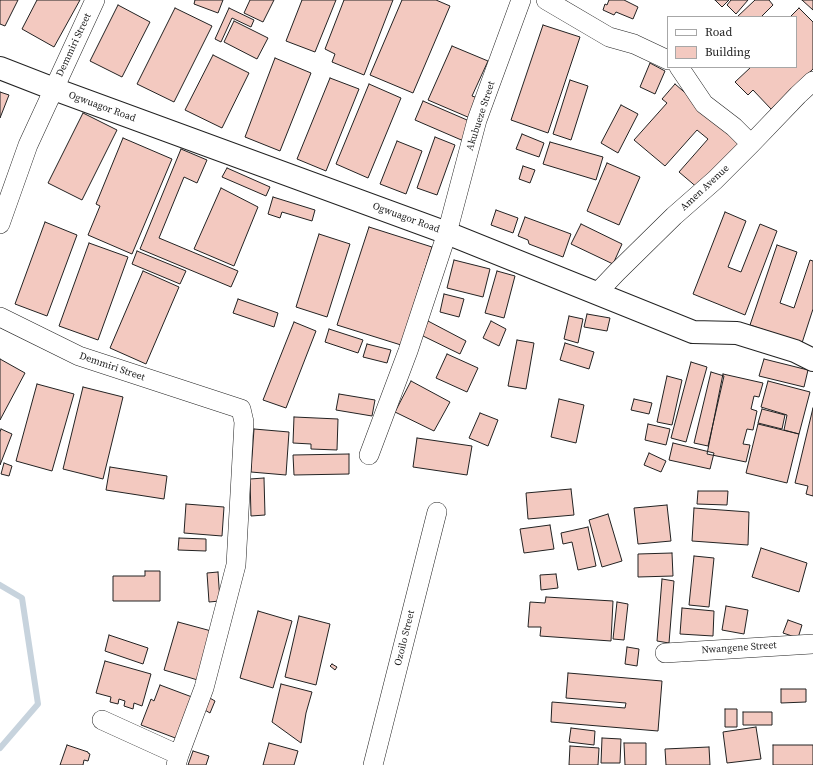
<!DOCTYPE html>
<style>
body{margin:0}
#map{position:relative;width:813px;height:765px;overflow:hidden;background:#fff;font-family:"Source Serif 4",serif}
canvas{display:block}
.legend{position:absolute;left:667px;top:16px;width:130px;height:52px;box-sizing:border-box;background:#fff;border:1px solid #a7a7a7;margin:0;padding:5px 7px;list-style:none;font-size:12px;color:#222}
.legend li{display:flex;align-items:center;gap:8px;height:20px}
.legend b{width:20px;border:1px solid #a7a7a7}
</style>
<div id="map">
<canvas width="813" height="765"></canvas>
<ul class="legend">
<li><b style="height:5px;background:#fff"></b>Road</li>
<li><b style="height:11px;background:#f3c9c0"></b>Building</li>
</ul>
</div>
<script>
const ctx = document.querySelector('canvas').getContext('2d');
ctx.lineJoin = 'round';
function shape(rows) {
  const path = new Path2D();
  for (const r of rows) {
    path.moveTo(r[0], r[1]);
    for (let i = 2; i < r.length; i += 2) path.lineTo(r[i], r[i + 1]);
  }
  return path;
}
function strokePath(path, color, width, dash) {
  ctx.strokeStyle = color;
  ctx.lineWidth = width;
  ctx.lineCap = dash ? 'butt' : 'round';
  ctx.setLineDash(dash || []);
  ctx.stroke(path);
}
function fill(path, color) {
  ctx.fillStyle = color;
  ctx.fill(path, 'evenodd');
}
function label(font, color, halo, rows, align = 'center') {
  ctx.font = font + ' "Source Serif 4",serif';
  ctx.lineWidth = 3;
  ctx.setLineDash([]);
  ctx.textBaseline = 'middle';
  ctx.strokeStyle = halo;
  ctx.fillStyle = color;
  for (const [text, x, y, turn = 0] of rows) {
    ctx.save();
    ctx.translate(x, y);
    ctx.rotate((+turn || 0) * Math.PI / 180);
    ctx.textAlign = isNaN(turn) ? turn : align;
    if (halo) ctx.strokeText(text, 0, 0);
    ctx.fillText(text, 0, 0);
    ctx.restore();
  }
}
strokePath(shape([
 [0,585,22,598,38,704,0,748]
]), '#c7d3dd', 6);
const building = shape([
 [0,0,18,0,5,26,0,24,0,0],
 [37,0,80,0,54,47,22,29,37,0],
 [195,0,223,0,218,13,194,4,195,0],
 [250,0,274,0,263,22,244,13,250,0],
 [302,0,336,0,315,52,286,41,302,0],
 [344,0,393,0,364,75,332,62,335,54,325,49,344,0],
 [402,0,436,0,450,6,413,93,370,75,402,0],
 [609,0,624,0,638,7,633,19,616,12,614,15,603,10,605,4,607,5,609,0],
 [715,0,729,0,722,7,715,0],
 [731,0,748,0,736,14,727,5,731,0],
 [755,0,769,0,773,5,761,17,737,17,755,0],
 [802,0,813,0,813,10,802,0],
 [118,5,150,22,122,77,90,61,118,5],
 [175,8,212,26,174,102,137,84,175,8],
 [229,8,254,20,251,27,232,18,221,42,215,39,229,8],
 [799,8,813,22,813,69,771,109,753,90,748,95,735,82,751,67,796,67,796,17,790,17,799,8],
 [234,21,268,38,257,59,224,42,234,21],
 [543,25,580,37,548,133,511,120,543,25],
 [452,46,488,61,472,96,478,98,470,118,428,100,452,46],
 [213,55,249,73,222,128,185,110,213,55],
 [275,58,311,73,280,151,245,137,275,58],
 [650,63,665,71,655,94,640,87,650,63],
 [330,78,359,89,326,171,297,159,330,78],
 [570,80,588,86,571,140,553,134,570,80],
 [369,84,401,98,368,178,336,164,369,84],
 [675,84,741,141,699,189,679,172,708,139,697,130,665,166,634,140,667,103,662,99,675,84],
 [0,92,9,95,0,118,0,92],
 [423,101,474,123,466,142,415,120,423,101],
 [621,105,638,114,618,153,601,143,621,105],
 [83,113,117,130,82,200,48,183,83,113],
 [522,134,544,143,539,157,516,149,522,134],
 [435,137,455,145,437,195,417,188,435,137],
 [123,138,172,159,132,254,88,235,100,206,96,204,123,138],
 [397,141,422,151,406,194,380,184,397,141],
 [550,142,603,157,596,180,543,164,550,142],
 [181,149,207,160,197,183,184,177,159,238,238,271,231,287,140,249,181,149],
 [607,163,640,177,619,225,587,211,607,163],
 [523,166,535,170,530,183,519,179,523,166],
 [227,168,270,187,266,196,222,177,227,168],
 [221,188,258,207,234,266,194,249,221,188],
 [273,197,315,210,312,221,282,212,280,218,268,214,273,197],
 [496,210,518,218,513,233,491,225,496,210],
 [725,212,746,221,728,267,741,272,760,224,777,231,745,315,693,294,725,212],
 [525,217,571,234,563,257,529,244,528,240,518,236,525,217],
 [45,222,77,235,47,316,15,304,45,222],
 [581,224,622,244,613,264,571,244,581,224],
 [369,227,432,247,401,345,337,325,369,227],
 [319,234,350,244,327,317,296,307,319,234],
 [89,243,128,257,98,340,59,326,89,243],
 [777,245,797,252,780,303,794,308,810,260,813,261,813,309,802,343,750,325,777,245],
 [137,251,186,271,180,284,132,264,137,251],
 [454,260,490,269,483,297,447,288,454,260],
 [143,271,179,287,146,364,110,348,143,271],
 [497,271,515,276,504,318,485,313,497,271],
 [444,294,464,299,459,317,440,312,444,294],
 [238,299,278,313,274,327,233,313,238,299],
 [587,314,610,318,607,331,584,327,587,314],
 [569,316,583,319,578,343,564,339,569,316],
 [428,321,466,341,460,354,421,335,428,321],
 [491,321,506,329,499,346,483,338,491,321],
 [294,322,316,331,286,408,263,400,294,322],
 [329,329,363,340,358,353,325,342,329,329],
 [517,340,534,343,526,389,508,386,517,340],
 [565,343,594,352,589,369,560,360,565,343],
 [367,344,391,350,387,363,363,357,367,344],
 [447,354,478,368,467,392,436,378,447,354],
 [0,359,25,373,0,420,0,359],
 [764,359,808,370,804,387,759,376,764,359],
 [691,362,707,367,686,442,671,438,691,362],
 [711,372,724,376,708,446,694,443,711,372],
 [723,374,763,383,759,397,754,396,751,409,757,411,753,430,747,429,743,444,750,445,746,462,707,454,723,374],
 [667,376,682,380,672,425,657,422,667,376],
 [411,381,450,402,434,431,395,412,411,381],
 [768,381,810,392,799,434,784,430,787,415,761,407,768,381],
 [37,384,74,394,52,471,16,461,37,384],
 [83,387,123,397,103,479,63,469,83,387],
 [339,394,375,400,372,416,336,410,339,394],
 [559,399,584,405,576,443,551,437,559,399],
 [634,399,652,403,649,414,631,410,634,399],
 [813,408,813,496,806,494,808,486,795,483,813,408],
 [762,409,785,415,782,429,758,423,762,409],
 [480,413,498,420,488,446,469,438,480,413],
 [294,417,338,419,337,450,311,449,311,444,293,443,294,417],
 [648,424,670,429,666,445,645,440,648,424],
 [758,424,799,434,787,483,746,473,758,424],
 [1,429,12,434,0,465,0,432,1,429],
 [254,429,289,432,286,475,251,472,254,429],
 [417,438,472,446,467,475,413,467,417,438],
 [673,443,714,453,710,469,669,460,673,443],
 [649,453,666,461,661,472,644,465,649,453],
 [349,454,349,474,294,475,293,455,349,454],
 [4,463,12,466,9,476,1,474,4,463],
 [110,467,167,476,164,499,106,490,110,467],
 [264,478,265,515,251,516,250,479,264,478],
 [571,489,574,515,528,519,526,493,571,489],
 [698,491,728,491,727,505,697,504,698,491],
 [186,504,224,507,222,536,184,533,186,504],
 [667,505,671,541,638,544,634,508,667,505],
 [694,508,749,512,748,545,692,541,694,508],
 [608,514,622,561,602,567,589,520,608,514],
 [550,525,554,549,524,553,520,529,550,525],
 [588,527,596,566,578,570,572,542,563,544,561,533,588,527],
 [179,538,206,539,206,551,178,550,179,538],
 [761,548,807,563,799,592,752,577,761,548],
 [672,553,673,576,638,577,638,554,672,553],
 [694,556,714,558,709,607,689,605,694,556],
 [145,571,160,571,160,601,113,601,113,576,145,576,145,571],
 [218,572,220,601,209,602,207,573,218,572],
 [556,574,558,588,541,590,540,575,556,574],
 [662,579,674,581,669,643,657,641,662,579],
 [546,597,613,601,611,641,540,636,541,627,528,627,530,602,545,603,546,597],
 [617,602,628,604,624,640,613,639,617,602],
 [726,606,748,610,744,634,722,630,726,606],
 [682,608,714,611,713,636,680,634,682,608],
 [258,611,292,621,273,688,240,678,258,611],
 [299,616,330,624,316,685,285,677,299,616],
 [788,620,802,625,798,638,783,633,788,620],
 [178,622,215,632,201,681,164,670,178,622],
 [109,635,148,648,143,664,105,651,109,635],
 [627,647,639,649,637,666,625,664,627,647],
 [105,661,151,674,142,706,134,703,133,709,124,706,125,701,119,699,118,704,110,702,111,697,96,693,105,661],
 [332,664,337,667,335,670,330,666,332,664],
 [568,673,662,681,658,731,551,722,552,702,625,708,626,703,566,698,568,673],
 [281,684,312,692,306,713,301,743,272,722,281,684],
 [160,685,192,697,178,739,141,725,151,699,154,701,160,685],
 [781,689,806,689,806,702,781,703,781,689],
 [208,697,215,701,210,713,203,709,208,697],
 [725,709,737,709,737,727,725,727,725,709],
 [743,712,772,712,772,725,743,725,743,712],
 [756,727,761,759,727,763,723,732,756,727],
 [571,728,595,731,594,745,569,742,571,728],
 [602,738,621,739,620,763,601,763,602,738],
 [269,743,298,751,294,765,263,765,269,743],
 [624,743,646,743,646,765,625,765,624,743],
 [67,745,88,752,88,753,90,754,88,761,84,760,83,765,60,765,67,745],
 [773,745,813,745,813,765,773,765,773,745],
 [570,746,599,748,598,765,569,765,570,746],
 [709,747,710,765,666,765,665,749,709,747],
 [193,751,209,756,206,765,188,765,193,751]
]);
fill(building, '#f3c9c0');
strokePath(building, '#222', 1);
const street = shape([
 [546,0,609,37,634,44,668,60],
 [679,67,704,104,734,127,751,144],
 [0,224,28,145,95,0],
 [597,293,617,272,674,216,715,180,751,144,798,95,813,81],
 [0,317,79,356,241,409,244,422,236,565,204,688,179,755,176,765],
 [369,455,408,351,447,233,477,120,521,0],
 [665,653,813,644],
 [102,720,179,755],
 [373,765,437,512]
]);
const secondary = shape([
 [0,68,54,89,447,233,693,332,737,333,795,351,813,360]
]);
strokePath(street, '#222', 20);
strokePath(secondary, '#222', 24);
strokePath(street, '#fff', 19);
strokePath(secondary, '#fff', 22);
label('10px', '#222', '#fff', [
 ["Demmiri Street",74,45,-65],
 ["Ogwuagor Road",102,107,20],
 ["Akubueze Street",481,116,-72],
 ["Amen Avenue",705,188,-43],
 ["Ogwuagor Road",406,218,20],
 ["Demmiri Street",112,367,19],
 ["Ozoilo Street",405,638,-76],
 ["Nwangene Street",739,648,-4]
]);
</script>
